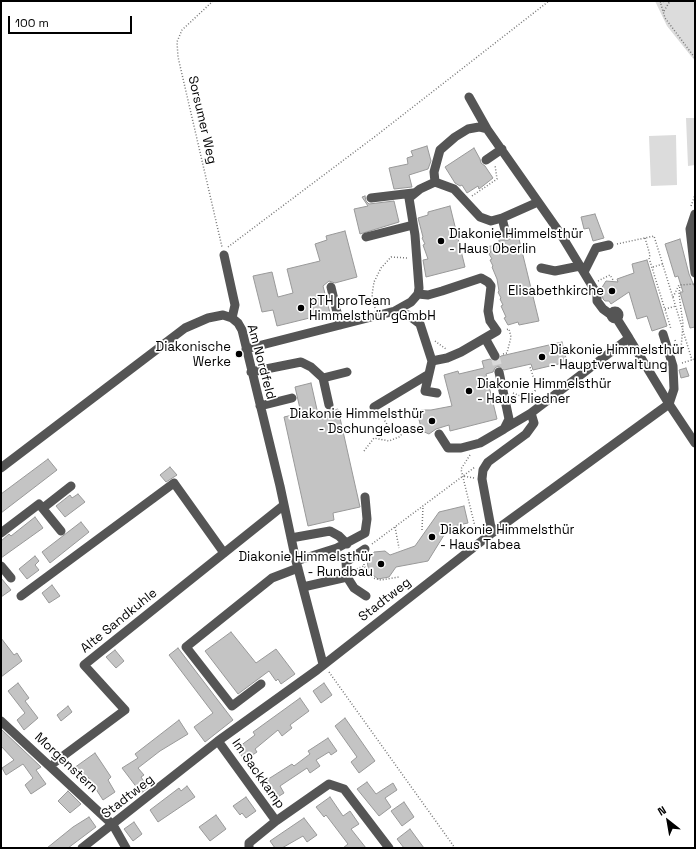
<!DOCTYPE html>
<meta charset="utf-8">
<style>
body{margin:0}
#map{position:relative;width:696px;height:849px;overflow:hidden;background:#fff;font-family:"Space Grotesk",sans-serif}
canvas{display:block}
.frame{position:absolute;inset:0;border:2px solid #000;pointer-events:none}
.north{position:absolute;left:648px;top:801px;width:40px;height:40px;-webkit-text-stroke:3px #fff;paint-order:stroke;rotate:329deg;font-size:11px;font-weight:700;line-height:16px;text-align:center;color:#000}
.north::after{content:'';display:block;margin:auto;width:14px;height:18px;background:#000;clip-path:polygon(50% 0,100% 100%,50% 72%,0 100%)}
.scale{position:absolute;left:8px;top:16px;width:124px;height:18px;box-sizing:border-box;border:2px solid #000;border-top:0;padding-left:5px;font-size:12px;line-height:14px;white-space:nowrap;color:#000;-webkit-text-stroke:3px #fff;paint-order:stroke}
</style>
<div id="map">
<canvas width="696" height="849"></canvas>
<div class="frame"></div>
<div class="north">N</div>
<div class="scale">100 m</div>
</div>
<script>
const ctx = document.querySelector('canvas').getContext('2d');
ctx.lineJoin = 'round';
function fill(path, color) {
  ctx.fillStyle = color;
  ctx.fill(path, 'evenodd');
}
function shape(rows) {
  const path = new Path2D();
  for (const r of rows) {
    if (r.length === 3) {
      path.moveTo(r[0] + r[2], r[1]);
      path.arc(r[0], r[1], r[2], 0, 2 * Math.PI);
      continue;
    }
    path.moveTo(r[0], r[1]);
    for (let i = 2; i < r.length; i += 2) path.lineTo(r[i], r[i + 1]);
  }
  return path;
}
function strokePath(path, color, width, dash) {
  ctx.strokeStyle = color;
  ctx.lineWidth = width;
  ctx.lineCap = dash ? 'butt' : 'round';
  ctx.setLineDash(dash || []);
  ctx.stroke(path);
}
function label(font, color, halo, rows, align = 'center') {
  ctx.font = font + ' "Space Grotesk",sans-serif';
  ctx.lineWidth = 3.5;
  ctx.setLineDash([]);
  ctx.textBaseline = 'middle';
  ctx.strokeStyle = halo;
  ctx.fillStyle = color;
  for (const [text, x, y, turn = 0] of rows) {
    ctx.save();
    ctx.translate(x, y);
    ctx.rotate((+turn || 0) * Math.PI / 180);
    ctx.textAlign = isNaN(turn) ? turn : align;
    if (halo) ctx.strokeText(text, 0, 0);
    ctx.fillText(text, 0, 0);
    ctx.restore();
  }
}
fill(shape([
 [655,1,695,1,695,61,667,26],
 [686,118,695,118,695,165,688,166],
 [676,135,677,185,651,186,649,136]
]), '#dcdcdc');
const building = shape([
 [427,146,431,161,428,169,409,175,412,187,394,189,389,168,408,164,407,158,413,156,411,151,427,146],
 [474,148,480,159,481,163,485,166,493,178,479,189,478,186,467,193,462,185,460,186,455,183,445,167,474,148],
 [365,196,366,201,369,204,394,201,399,222,360,234,354,209,368,206,362,197,365,196],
 [450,206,465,267,426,277,423,260,428,259,423,245,425,244,422,238,423,237,418,218,428,215,428,212,450,206],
 [595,214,604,238,593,241,589,228,584,229,581,217,595,214],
 [345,231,357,277,335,283,329,281,323,286,330,313,277,326,273,310,262,312,253,276,272,272,278,297,293,293,287,269,320,261,315,244,327,240,326,236,345,231],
 [518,235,539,321,519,325,518,322,508,325,504,318,506,317,501,306,503,305,500,299,501,298,498,292,499,291,497,279,492,267,493,266,490,260,492,259,489,254,491,252,487,247,499,244,499,240,508,240,518,235],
 [680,239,689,274,695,288,695,327,690,328,680,292,683,292,678,276,675,277,665,244,680,239],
 [647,260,667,326,652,331,647,316,637,319,629,292,611,304,609,301,605,301,603,299,601,289,606,281,618,282,617,279,634,273,632,264,647,260],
 [562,342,567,362,533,370,531,364,504,370,498,366,495,368,493,372,486,374,497,419,450,431,449,425,436,429,429,434,422,431,418,416,421,410,431,410,452,406,444,375,458,371,459,374,484,368,482,361,490,359,495,362,501,356,562,342],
 [686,368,689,376,681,378,679,370,686,368],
 [311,383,318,414,338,409,360,507,333,513,334,520,308,526,284,417,301,413,295,387,311,383],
 [48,459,57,470,1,513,1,494,48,459],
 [170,467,177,475,166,482,160,475,170,467],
 [78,494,85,502,65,517,56,506,70,495,72,498,78,494],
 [464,506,468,523,449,527,428,561,396,567,389,577,378,579,369,572,367,561,374,552,385,551,390,555,415,546,439,512,464,506],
 [35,517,43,528,1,558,1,541,9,534,11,536,35,517],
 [81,522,89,532,50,563,42,552,81,522],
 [35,556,39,561,35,565,39,570,27,579,19,569,35,556],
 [1,578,11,590,1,597,1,578],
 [52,585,60,596,49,603,42,593,52,585],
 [231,632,256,663,276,649,295,674,281,684,278,679,276,681,269,671,238,694,205,651,231,632],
 [1,638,14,655,17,653,22,661,1,677,1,638],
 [178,648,233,720,205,742,194,727,213,713,169,655,178,648],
 [115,650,124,661,116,668,106,657,115,650],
 [18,683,29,698,25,701,38,718,24,730,17,720,25,713,8,691,18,683],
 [324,683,332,695,321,703,313,691,324,683],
 [300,698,309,711,290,725,292,728,282,736,278,730,255,749,257,752,245,760,236,749,255,735,253,732,300,698],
 [68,706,72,712,61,721,57,715,68,706],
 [345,718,375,761,359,773,351,762,357,757,335,726,345,718],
 [179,720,188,734,160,751,138,768,144,775,141,777,148,788,141,793,122,768,138,758,135,754,179,720],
 [1,729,41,767,36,770,46,784,31,794,25,785,33,778,23,764,6,775,2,768,14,760,1,746,1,729],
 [328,738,337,751,331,755,329,752,316,760,320,766,310,773,307,768,280,786,284,793,273,800,262,783,292,764,294,766,310,754,308,751,328,738],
 [95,753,111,777,108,780,115,792,103,800,88,777,82,781,74,768,95,753],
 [367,782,376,794,393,783,397,790,385,798,391,807,379,816,357,789,367,782],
 [187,786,195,797,158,822,150,810,179,788,181,791,187,786],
 [68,791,81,804,70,813,58,801,68,791],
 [246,797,256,811,246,818,242,813,240,815,233,806,246,797],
 [330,797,343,816,350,811,359,824,351,829,366,848,343,848,348,844,326,815,324,817,316,807,330,797],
 [404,802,414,817,402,826,391,811,404,802],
 [216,815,226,829,210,841,199,827,216,815],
 [89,817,96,827,68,848,47,848,73,827,89,817],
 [304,818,317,835,307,842,303,836,282,848,275,848,270,841,304,818],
 [134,822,142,834,133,841,124,829,134,822],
 [410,829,424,848,404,848,397,839,410,829]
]);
fill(building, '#c4c4c4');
strokePath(building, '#999', 1);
strokePath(shape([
 [495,356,499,372]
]), '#d9d9d9', 9, [9, 4.5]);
strokePath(shape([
 [213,1,182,30,177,42,178,57,222,247],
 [660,1,665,18,695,58],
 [660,2,666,1],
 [664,11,670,1],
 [472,196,497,179,495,165],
 [691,206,695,195],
 [645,238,650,255,649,258,671,329],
 [617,244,654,236,682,327],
 [228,247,377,135,549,1],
 [653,267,663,264],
 [598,281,610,275,613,280],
 [673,297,679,285,695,284],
 [375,308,372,295,374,282,381,268,391,257,408,258],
 [665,309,676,306],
 [683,331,692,360],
 [675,340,678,350,681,349,683,324,679,294,680,285],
 [435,341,446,349],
 [503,354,507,353,511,337,509,329,505,330],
 [682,363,695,359],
 [513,393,523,397,535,391,536,385,530,367],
 [380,413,388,426],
 [364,451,374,438,389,441,399,437,402,434,401,429,397,426,388,426,379,433,382,440],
 [470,455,461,469,477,535],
 [474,478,463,476,475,467],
 [395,527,399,548],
 [422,530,423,506],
 [372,544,463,476],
 [364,561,364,566,373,578,381,580,399,577],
 [354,570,364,566],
 [329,672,455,848]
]), '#777', 1.5, [1, 2]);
strokePath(shape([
 [469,97,487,129],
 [486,160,502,149],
 [371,198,413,193],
 [538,202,502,218,491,221,480,217,454,189,435,182,434,172,440,150,455,137,468,129,479,127,487,129,560,233,597,294,597,301,603,309,610,314],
 [695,214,690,229,695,273],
 [502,218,506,234],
 [366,237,413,225],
 [224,255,235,305,232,318],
 [541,268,555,271,580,266],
 [584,272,596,248,609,245],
 [331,287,340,325],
 [418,294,428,295,442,291,481,278,488,282,491,286,488,311,490,321,497,331,485,338,495,356],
 [615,315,4],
 [395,311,411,302,418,294,419,288,415,235,409,198,420,189,435,182],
 [617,319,629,338],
 [246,349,395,311,408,315,420,324,432,361,425,391,437,393],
 [432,361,447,358,461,352,485,338],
 [251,372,301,362,311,367,323,378],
 [329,405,323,378,347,372],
 [260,406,292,398],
 [374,407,429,374],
 [504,429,531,413,629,338,669,404,674,389,673,366,663,334],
 [439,434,448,448,461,448,480,443,504,429,509,419,499,372],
 [1,468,185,328,208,318,223,315,232,318,238,323,242,330,280,486,296,561,323,664],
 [43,508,71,486],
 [1,533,39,504,61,531],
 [492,533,482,479,483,470,488,462,526,434,534,423,531,413],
 [291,538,330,531,339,536,347,544],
 [296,561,337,548,365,533,367,519,365,497],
 [1,566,11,578],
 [347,577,354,588,366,596],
 [303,587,347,577,346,562,365,549],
 [21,596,174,483,224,553],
 [261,684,232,706,186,647,272,578,298,568],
 [1,721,113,825,126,848],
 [218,741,276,821,249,843,249,848],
 [55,762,125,710,84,665,284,505],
 [276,821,329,784,344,789,389,848],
 [82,848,218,741,317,670,492,533,669,404,695,443]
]), '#555', 9);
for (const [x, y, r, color] of [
 [441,241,4,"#000"],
 [612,291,4,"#000"],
 [301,308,4,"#000"],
 [239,354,4,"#000"],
 [542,357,4,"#000"],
 [469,391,4,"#000"],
 [432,421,4,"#000"],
 [432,537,4,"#000"],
 [381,564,4,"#000"]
]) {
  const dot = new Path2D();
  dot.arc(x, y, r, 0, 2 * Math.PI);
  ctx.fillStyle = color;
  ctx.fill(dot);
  strokePath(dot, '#fff', 1.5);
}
label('13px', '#000', '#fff', [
 ["Sorsumer Weg",202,120,77],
 ["Am Nordfeld",261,362,75],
 ["Stadtweg",385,600,-38],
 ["Alte Sandkuhle",119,621,-39],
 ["Morgenstern",66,763,43],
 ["Im Sackkamp",258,774,55],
 ["Stadtweg",128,797,-38]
]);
label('13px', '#000', '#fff', [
 ["Diakonie Himmelsthür",449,234],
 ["- Haus Oberlin",449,249],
 ["Elisabethkirche",604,291,"right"],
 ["pTH proTeam",309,301],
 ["Himmelsthür gGmbH",309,316],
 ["Diakonische",231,347,"right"],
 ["Werke",231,362,"right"],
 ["Diakonie Himmelsthür",550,350],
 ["- Hauptverwaltung",550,365],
 ["Diakonie Himmelsthür",477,384],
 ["- Haus Fliedner",477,399],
 ["Diakonie Himmelsthür",424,414,"right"],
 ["- Dschungeloase",424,429,"right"],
 ["Diakonie Himmelsthür",440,530],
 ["- Haus Tabea",440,545],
 ["Diakonie Himmelsthür",373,557,"right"],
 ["- Rundbau",373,572,"right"]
], 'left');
</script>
